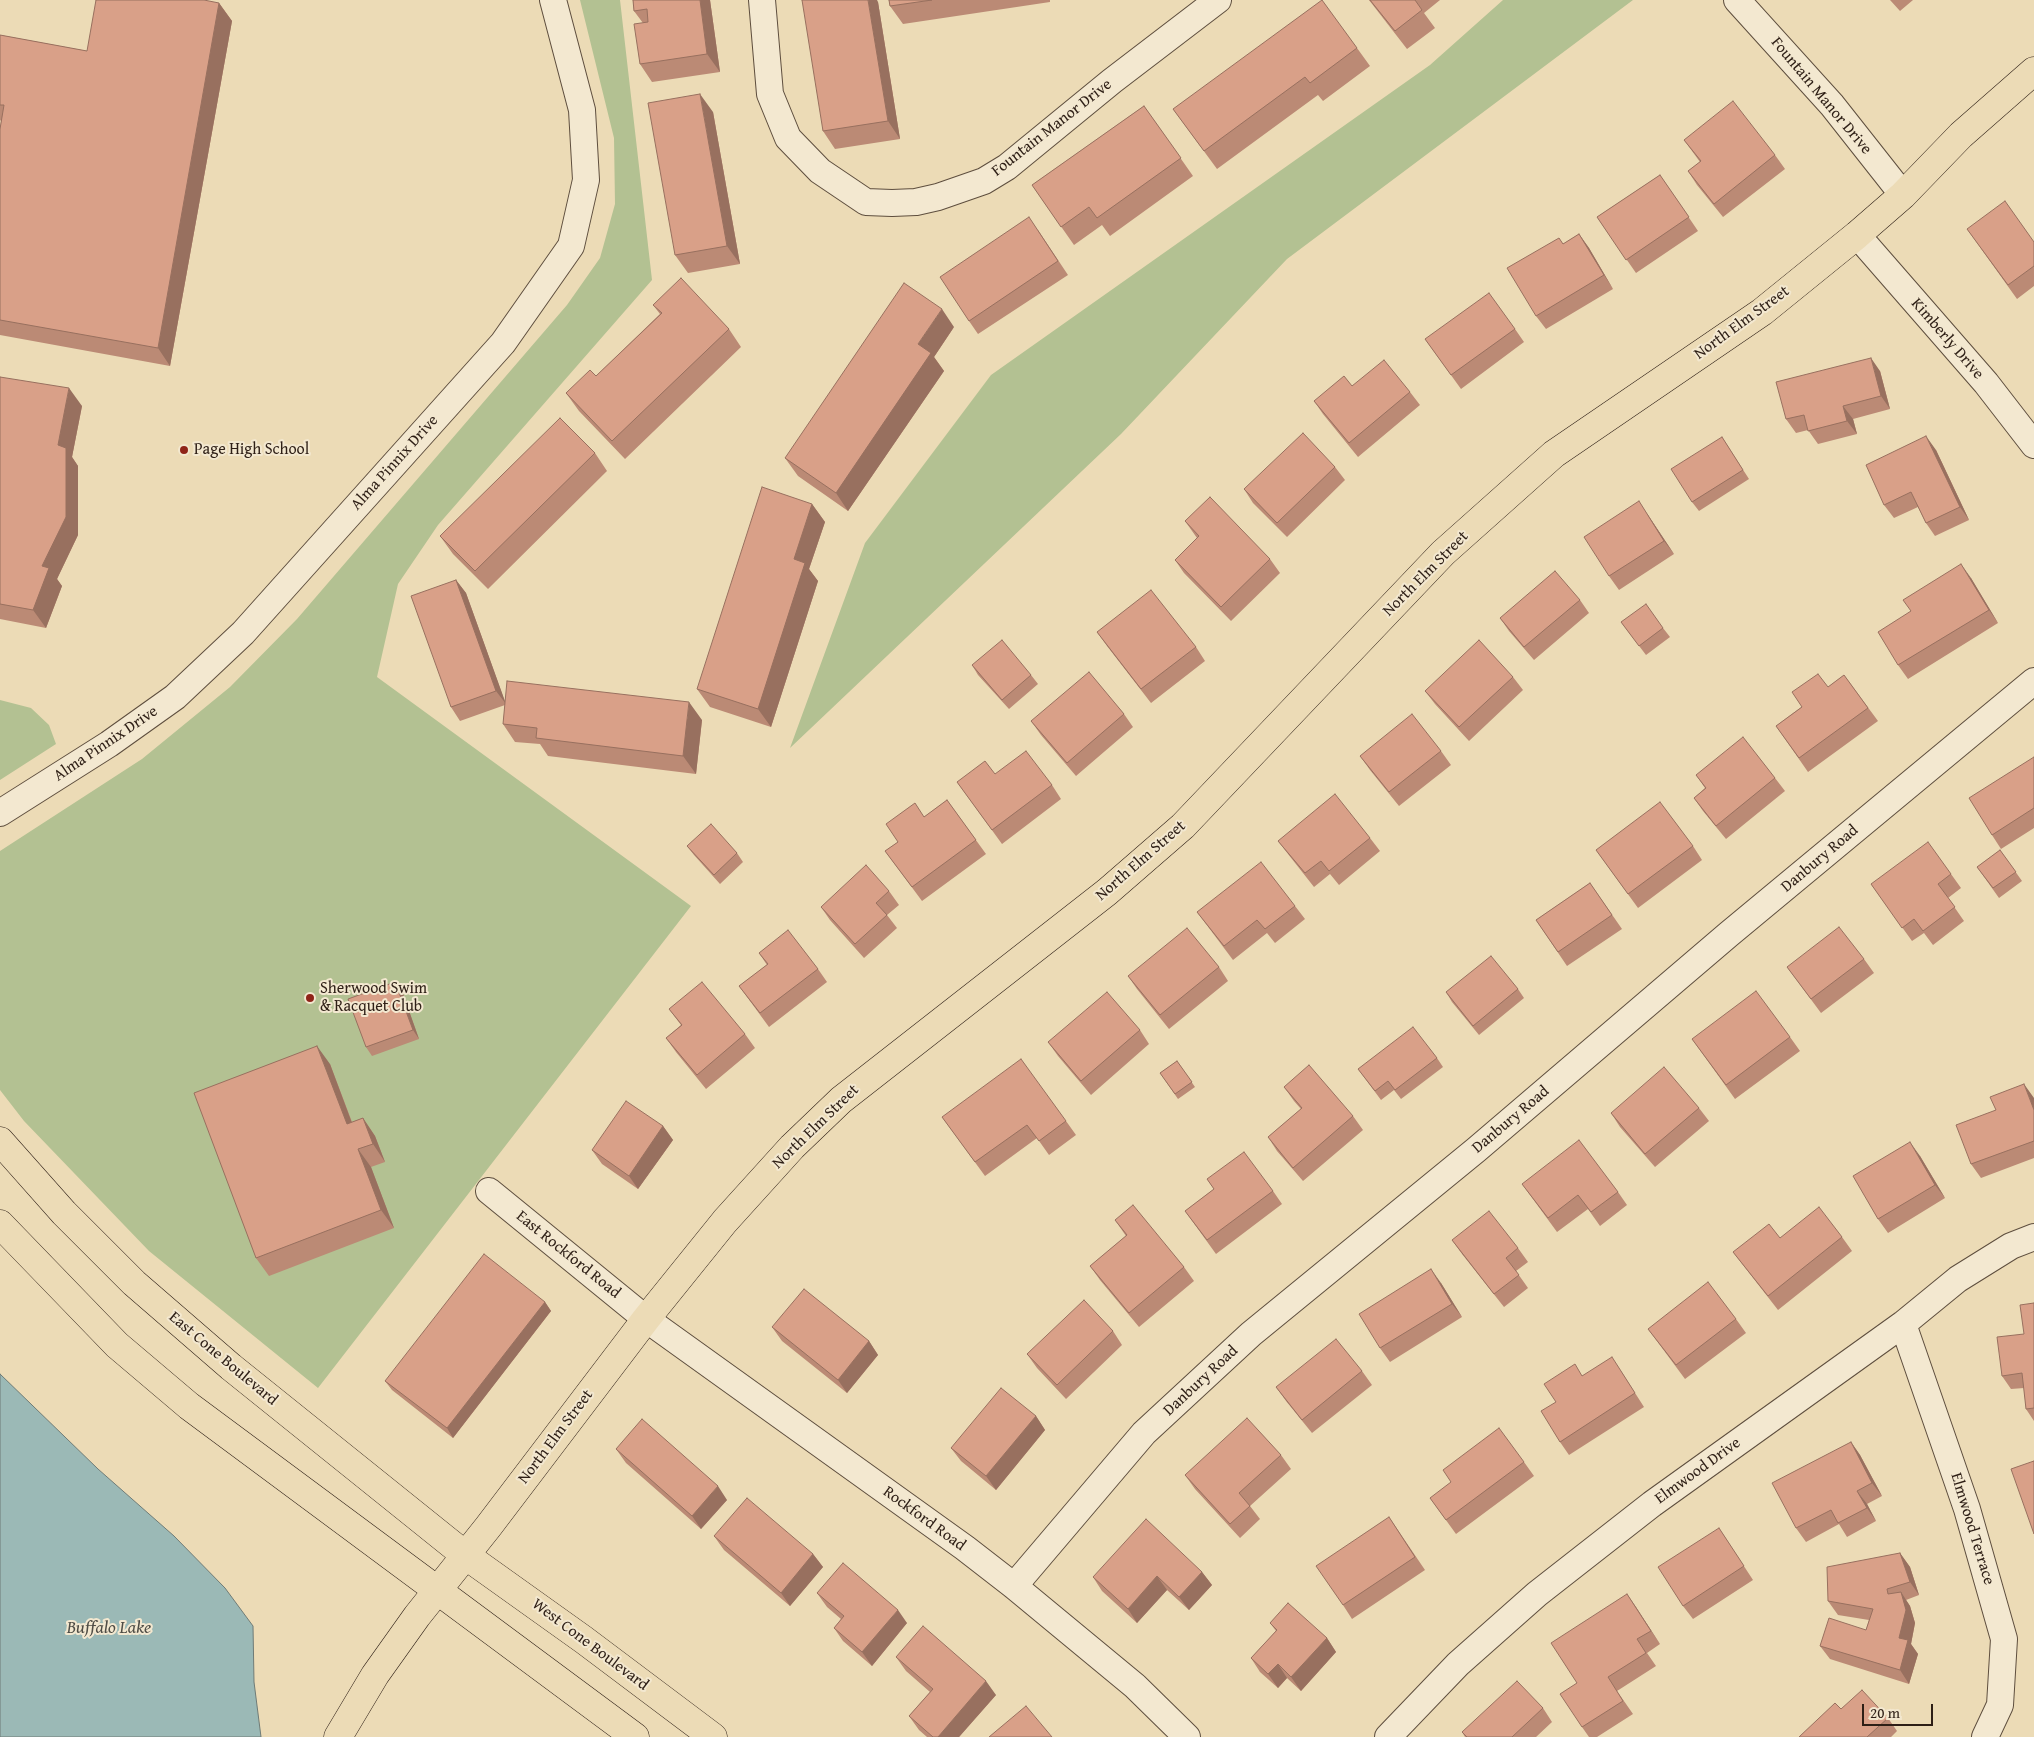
<!DOCTYPE html>
<style>
body{margin:0}
#map{position:relative;width:2034px;height:1737px;overflow:hidden;background:#ecdbb6;font-family:"Gentium Book Plus",serif}
canvas{display:block}
.scale{position:absolute;left:1862px;top:1704px;width:71px;height:22px;box-sizing:border-box;border:2px solid #2e1f16;border-top:0;padding-left:6px;font-size:15px;line-height:18px;white-space:nowrap;color:#2e1f16;-webkit-text-stroke:4px #f3e8d0;paint-order:stroke}
</style>
<div id="map">
<canvas width="2034" height="1737"></canvas>
<div class="scale">20 m</div>
</div>
<script>
const ctx = document.querySelector('canvas').getContext('2d');
ctx.lineJoin = 'round';
function fill(path, color) {
  ctx.fillStyle = color;
  ctx.fill(path, 'evenodd');
}
function shape(rows) {
  const path = new Path2D();
  for (const r of rows) {
    path.moveTo(r[0], r[1]);
    for (let i = 2; i < r.length; i += 2) path.lineTo(r[i], r[i + 1]);
  }
  return path;
}
function strokePath(path, color, width, dash) {
  ctx.strokeStyle = color;
  ctx.lineWidth = width;
  ctx.lineCap = dash ? 'butt' : 'round';
  ctx.setLineDash(dash || []);
  ctx.stroke(path);
}
function label(font, color, halo, rows, align = 'center') {
  ctx.font = font + ' "Gentium Book Plus",serif';
  ctx.lineWidth = 4;
  ctx.setLineDash([]);
  ctx.textBaseline = 'middle';
  ctx.strokeStyle = halo;
  ctx.fillStyle = color;
  for (const [text, x, y, turn = 0] of rows) {
    ctx.save();
    ctx.translate(x, y);
    ctx.rotate((+turn || 0) * Math.PI / 180);
    ctx.textAlign = isNaN(turn) ? turn : align;
    if (halo) ctx.strokeText(text, 0, 0);
    ctx.fillText(text, 0, 0);
    ctx.restore();
  }
}
fill(shape([
 [580,0,620,0,652,280,438,525,398,584,377,677,691,906,318,1388,149,1251,24,1121,0,1090,0,851,142,759,230,687,297,619,567,305,600,258,615,204,614,138],
 [1503,0,1633,0,1287,259,1121,434,790,748,865,543,991,375,1430,65],
 [0,700,31,708,49,725,56,744,0,780]
]), '#b3c192');
const water = shape([
 [0,1374,98,1469,174,1536,225,1588,253,1626,254,1682,261,1737,0,1737,0,1374]
]);
fill(water, '#9bb9b6');
strokePath(water, '#6f7b76', 1);
const minor = shape([
 [762,0,770,94,788,138,820,171,866,202,892,203,916,202,938,197,984,181,1007,167,1112,81,1218,0],
 [1737,0,1832,105,1903,195],
 [1857,235,1986,383,2034,445],
 [0,813,109,744,175,697,243,633,503,343,571,246,586,180,582,110,553,0],
 [489,1191,646,1319,965,1548,1014,1586,1135,1686,1187,1737],
 [1903,1324,1967,1509,2004,1639,2000,1705,1985,1737],
 [1014,1586,1144,1433,1251,1334,1476,1150,1729,934,2034,681],
 [1388,1737,1458,1664,1537,1594,1652,1504,1903,1324,1958,1279,2011,1246,2034,1237]
]);
const major = shape([
 [0,1141,64,1213,134,1283,231,1367,465,1555,584,1640,713,1737],
 [0,1224,117,1345,189,1406,635,1737],
 [338,1737,375,1675,417,1616,488,1527,646,1319,725,1221,792,1147,841,1100,1107,892,1183,826,1443,553,1554,454,1762,312,1857,235,1903,195,1961,135,2034,71]
]);
strokePath(minor, '#5e4e3e', 28);
strokePath(major, '#2e1f16', 29);
strokePath(minor, '#f3e8d0', 26);
strokePath(major, '#ecdbb6', 28);
fill(shape([
 [633,0,710,0,720,72,652,82,640,64,643,23,634,11],
 [889,0,1050,0,1050,2,903,24,890,6],
 [1369,0,1440,0,1424,13,1435,28,1407,49],
 [1890,0,1913,0,1900,11],
 [878,2,900,139,835,149,823,131],
 [219,3,232,21,170,366,0,335,0,129,1,121,0,120,0,35,87,51],
 [1357,48,1370,66,1323,101,1318,95,1217,169,1173,109],
 [1144,106,1193,176,1110,236,1102,225,1074,245,1032,185],
 [713,112,740,264,688,273,675,255],
 [1684,140,1775,155,1785,169,1723,217,1697,185,1688,171,1700,162],
 [1660,175,1698,231,1636,273,1597,217],
 [1967,229,2034,242,2034,286,2017,299],
 [1038,230,1068,275,978,334,969,321],
 [1579,234,1589,248,1613,289,1546,329,1536,316,1559,238,1563,244],
 [653,305,729,329,741,347,625,459,579,411,566,393,596,376,660,314],
 [954,327,934,357,944,371,848,511,798,476,785,458],
 [1515,329,1524,342,1461,389,1425,339],
 [1880,371,1890,409,1853,419,1857,434,1818,444,1808,430,1796,433,1786,419],
 [0,377,82,406,72,457,78,466,78,535,57,579,62,586,46,628,0,619],
 [1352,386,1410,392,1420,405,1358,457,1323,414,1314,401],
 [1722,437,1749,479,1699,511,1692,502],
 [1936,450,1969,520,1935,536,1926,523,1918,507,1894,518,1884,505],
 [595,453,607,471,488,589,453,554,440,536],
 [1335,467,1345,480,1287,537,1253,503,1244,489],
 [812,504,825,522,809,569,818,581,771,727,710,707,697,689],
 [1648,515,1674,554,1619,590,1609,576],
 [1185,521,1270,559,1280,573,1231,621,1184,573,1175,560,1197,538],
 [1971,578,1998,623,1908,679,1898,665,1911,611],
 [456,580,466,593,505,702,702,720,696,774,548,756,540,744,515,742,503,724,505,705,460,721,451,707],
 [1580,600,1589,613,1534,660,1509,631,1500,618],
 [1621,622,1663,628,1670,637,1646,655],
 [1097,632,1196,647,1205,661,1151,703,1107,646],
 [972,665,1031,675,1038,684,1009,709,978,675],
 [1844,675,1878,721,1808,772,1776,726],
 [1513,677,1523,690,1469,741,1435,704,1425,691],
 [1124,714,1133,727,1076,776,1041,735,1031,721],
 [1441,751,1451,765,1399,806,1370,770,1360,756],
 [2034,757,2034,828,2001,849,1992,835],
 [995,774,1052,785,1061,799,1002,844,957,782],
 [1696,775,1775,778,1785,791,1726,839,1703,811,1694,798,1705,788],
 [947,800,986,854,922,901,885,851,898,842,924,817],
 [1370,838,1380,851,1339,885,1330,874,1314,887,1288,854,1278,841],
 [687,846,737,853,743,862,720,884,694,855],
 [1693,846,1702,860,1638,908,1596,850],
 [2000,850,2022,881,1999,898,1977,867],
 [1951,874,1961,888,1948,898,1964,921,1933,945,1924,933,1912,941,1871,884],
 [1590,883,1622,929,1567,966,1536,920],
 [889,891,899,905,887,915,897,928,864,958,830,920,821,907],
 [1295,906,1305,919,1275,943,1267,933,1233,960,1197,912],
 [759,953,818,969,827,982,769,1027,739,986,767,965],
 [1864,959,1874,973,1821,1013,1787,967],
 [1219,967,1228,981,1169,1029,1137,989,1128,976],
 [1518,989,1524,998,1479,1035,1452,1002,1446,992],
 [402,991,419,1039,372,1056,366,1047],
 [669,1009,745,1034,755,1048,706,1089,676,1052,666,1038,681,1025],
 [1140,1030,1149,1044,1091,1095,1058,1056,1048,1042],
 [1790,1037,1800,1051,1735,1099,1692,1039],
 [1437,1058,1443,1067,1401,1099,1394,1090,1381,1100,1358,1069],
 [1177,1061,1195,1087,1178,1099,1160,1073],
 [330,1064,352,1122,363,1118,375,1136,385,1162,371,1167,394,1228,269,1276,256,1258],
 [1284,1087,1353,1116,1363,1130,1303,1181,1277,1151,1268,1137,1301,1109,1294,1101],
 [2034,1098,2034,1158,1981,1178,1971,1164],
 [1699,1108,1709,1121,1655,1167,1620,1127,1611,1113],
 [942,1117,1066,1121,1076,1135,1049,1155,1037,1138,985,1176],
 [663,1126,673,1140,638,1189,602,1164,592,1150],
 [1920,1156,1945,1198,1888,1233,1878,1219],
 [1207,1179,1273,1191,1282,1204,1216,1254,1185,1211,1214,1189],
 [1522,1184,1618,1192,1627,1205,1600,1226,1588,1209,1557,1232],
 [1115,1220,1184,1267,1194,1281,1139,1327,1100,1280,1090,1266,1126,1236],
 [1842,1237,1852,1251,1778,1310,1743,1265,1733,1252,1780,1238],
 [1452,1240,1518,1248,1528,1262,1516,1271,1528,1288,1504,1307,1462,1254],
 [1441,1283,1462,1317,1390,1362,1380,1348],
 [545,1302,551,1311,453,1438,392,1390,385,1381],
 [2034,1303,2034,1421,2026,1409,2024,1388,2011,1389,2002,1376,2024,1334],
 [1736,1319,1746,1333,1685,1379,1648,1329],
 [772,1327,869,1341,878,1355,847,1393,782,1341],
 [1113,1331,1122,1345,1066,1399,1037,1368,1027,1354],
 [1362,1371,1372,1385,1312,1433,1286,1401,1276,1387],
 [1621,1371,1644,1407,1569,1455,1560,1442,1556,1402,1583,1376],
 [1036,1416,1045,1430,996,1490,961,1461,951,1448],
 [1851,1442,1860,1455,1882,1496,1867,1504,1876,1521,1847,1537,1839,1524,1806,1542,1796,1528],
 [616,1449,727,1500,701,1529,626,1463],
 [1281,1455,1291,1469,1250,1506,1260,1519,1240,1538,1195,1489,1185,1475],
 [1524,1462,1534,1476,1456,1534,1430,1498],
 [1389,1517,1425,1570,1352,1619,1343,1605],
 [1719,1528,1753,1580,1693,1619,1683,1606],
 [714,1536,813,1554,823,1567,790,1606,724,1550],
 [1900,1553,1910,1567,1919,1595,1906,1600,1910,1606,1915,1623,1911,1644,1918,1654,1909,1684,1830,1659,1820,1646,1866,1630,1869,1620,1838,1615,1828,1601],
 [1202,1572,1212,1585,1189,1610,1167,1590,1137,1623,1102,1591,1093,1577],
 [817,1593,907,1623,872,1666,843,1641,834,1628,841,1619,827,1607],
 [1627,1594,1660,1644,1647,1653,1656,1666,1617,1691,1633,1714,1597,1737,1589,1737,1582,1727,1577,1683],
 [1270,1623,1327,1638,1336,1652,1301,1691,1287,1678,1278,1688,1260,1672,1251,1658,1276,1631],
 [896,1657,996,1695,959,1737,927,1737,919,1730,909,1716,930,1692,906,1671],
 [1543,1708,1552,1722,1536,1737,1465,1737,1462,1732],
 [1841,1709,1888,1718,1897,1731,1891,1737,1799,1737]
]), '#bb8a75');
fill(shape([
 [700,0,710,0,720,72,707,54],
 [868,0,877,0,878,2,900,139,888,121],
 [219,3,232,21,170,366,158,348],
 [700,94,713,112,740,264,727,246],
 [1579,234,1589,248,1613,289,1604,275],
 [942,309,954,327,934,357,944,371,848,511,836,493,918,344],
 [1871,358,1880,371,1890,409,1881,396],
 [69,388,82,406,72,457,78,466,78,535,57,579,62,586,46,628,33,610,42,566,58,445],
 [1843,406,1853,419,1857,434,1847,421],
 [1926,436,1936,450,1969,520,1960,507],
 [1639,501,1648,515,1674,554,1664,541],
 [812,504,825,522,809,569,818,581,771,727,758,709,794,559],
 [1961,564,1971,578,1998,623,1989,610],
 [456,580,466,593,506,704,496,691],
 [689,702,702,720,696,774,683,756],
 [395,982,402,991,419,1039,413,1030],
 [317,1046,330,1064,359,1142,347,1124],
 [2024,1084,2034,1098,2034,1110],
 [363,1118,375,1136,385,1162,373,1144],
 [663,1126,673,1140,638,1189,629,1176],
 [1910,1142,1920,1156,1945,1198,1935,1185],
 [358,1149,371,1167,394,1228,381,1210],
 [1431,1269,1441,1283,1462,1317,1452,1304],
 [545,1302,551,1311,453,1438,447,1428],
 [869,1341,878,1355,847,1393,838,1380],
 [1036,1416,1045,1430,996,1490,986,1476],
 [1851,1442,1860,1455,1882,1496,1872,1483],
 [718,1486,727,1500,701,1529,692,1516],
 [1857,1491,1867,1504,1876,1521,1867,1508],
 [1900,1553,1910,1567,1919,1595,1910,1582],
 [813,1554,823,1567,790,1606,781,1593],
 [1202,1572,1212,1585,1189,1610,1179,1597],
 [1157,1576,1167,1590,1137,1623,1128,1609],
 [1901,1592,1910,1606,1915,1623,1911,1644,1918,1654,1909,1684,1900,1670,1899,1638],
 [1627,1594,1636,1607,1660,1644,1651,1631],
 [898,1610,907,1623,872,1666,862,1652],
 [1327,1638,1336,1652,1301,1691,1291,1677],
 [1278,1664,1287,1678,1278,1688,1268,1674],
 [986,1681,996,1695,959,1737,938,1737]
]), '#98705f');
const building = shape([
 [96,0,204,0,219,3,158,348,0,320,0,129,4,105,0,105,0,35,87,51,96,0],
 [633,0,700,0,707,54,640,64,634,24,648,22,647,9,634,11,633,0],
 [802,0,868,0,888,121,823,131,802,0],
 [889,0,932,0,890,6,889,0],
 [1322,0,1357,48,1310,83,1305,77,1204,151,1173,109,1322,0],
 [1370,0,1415,0,1422,10,1395,31,1370,0],
 [700,94,727,246,675,255,648,103,700,94],
 [1733,101,1775,155,1714,204,1688,171,1701,161,1684,140,1733,101],
 [1144,106,1181,158,1097,218,1089,207,1061,227,1032,185,1144,106],
 [1660,175,1689,217,1626,260,1597,217,1660,175],
 [2005,201,2034,242,2034,266,2008,285,1967,229,2005,201],
 [1029,217,1058,261,969,321,940,277,1029,217],
 [1579,234,1604,275,1536,316,1507,268,1559,238,1563,244,1579,234],
 [681,278,729,329,612,441,566,393,590,370,596,376,662,313,653,305,681,278],
 [904,283,942,309,918,344,931,353,836,493,785,458,904,283],
 [1489,293,1515,329,1451,375,1425,339,1489,293],
 [1871,358,1881,396,1843,406,1847,421,1808,431,1804,415,1786,419,1776,382,1871,358],
 [1384,360,1410,392,1349,443,1314,401,1344,376,1352,386,1384,360],
 [0,377,69,388,58,445,66,448,66,517,42,566,49,568,33,610,0,604,0,377],
 [560,418,595,453,475,571,440,536,560,418],
 [1303,433,1335,467,1277,523,1244,489,1303,433],
 [1926,436,1960,507,1926,523,1911,492,1884,505,1866,465,1926,436],
 [1722,437,1743,470,1692,502,1671,469,1722,437],
 [762,487,812,504,794,559,805,563,758,709,697,689,762,487],
 [1210,497,1270,559,1221,607,1175,560,1199,536,1185,521,1210,497],
 [1639,501,1664,541,1609,576,1584,537,1639,501],
 [1961,564,1989,610,1898,665,1878,632,1911,611,1903,600,1961,564],
 [1555,571,1580,600,1524,647,1500,618,1555,571],
 [456,580,496,691,451,707,411,596,456,580],
 [1151,590,1196,647,1141,689,1097,632,1151,590],
 [1646,604,1663,628,1639,646,1621,622,1646,604],
 [1002,640,1031,675,1002,700,972,665,1002,640],
 [1479,640,1513,677,1459,727,1425,691,1479,640],
 [1089,672,1124,714,1067,763,1031,721,1089,672],
 [1818,674,1828,687,1844,675,1868,708,1799,758,1776,726,1802,707,1792,692,1818,674],
 [507,681,689,702,683,756,536,738,537,728,503,724,507,681],
 [1412,714,1441,751,1389,792,1360,756,1412,714],
 [1743,737,1775,778,1716,826,1694,798,1706,788,1696,775,1743,737],
 [1026,751,1052,785,992,830,957,782,985,761,995,774,1026,751],
 [2034,757,2034,808,1992,835,1969,798,2034,757],
 [1335,794,1370,838,1329,871,1321,861,1305,873,1278,841,1335,794],
 [947,800,976,840,912,887,885,851,898,842,886,824,915,803,924,817,947,800],
 [1660,802,1693,846,1628,894,1596,850,1660,802],
 [711,824,737,853,714,875,687,846,711,824],
 [1928,842,1951,874,1938,884,1955,907,1923,931,1914,919,1902,928,1871,884,1928,842],
 [2000,850,2016,872,1993,888,1977,867,2000,850],
 [1261,862,1295,906,1265,929,1257,920,1224,946,1197,912,1261,862],
 [866,865,889,891,876,903,887,915,855,944,821,907,866,865],
 [1590,883,1612,915,1558,952,1536,920,1590,883],
 [1839,927,1864,959,1811,999,1787,967,1839,927],
 [1187,928,1219,967,1160,1015,1128,976,1187,928],
 [788,930,818,969,760,1013,739,986,768,964,759,953,788,930],
 [1491,956,1518,989,1473,1026,1446,992,1491,956],
 [395,982,413,1030,366,1047,348,999,395,982],
 [702,982,745,1034,697,1075,666,1038,682,1025,669,1009,702,982],
 [1756,991,1790,1037,1726,1085,1692,1039,1756,991],
 [1107,992,1140,1030,1081,1081,1048,1042,1107,992],
 [1413,1027,1437,1058,1395,1090,1388,1081,1375,1091,1358,1069,1413,1027],
 [317,1046,347,1124,363,1118,373,1144,358,1149,381,1210,256,1258,194,1093,317,1046],
 [1021,1059,1066,1121,1039,1141,1027,1125,975,1162,942,1117,1021,1059],
 [1177,1061,1192,1082,1175,1094,1160,1073,1177,1061],
 [1309,1065,1353,1116,1293,1168,1268,1137,1302,1108,1284,1087,1309,1065],
 [1664,1067,1699,1108,1645,1154,1611,1113,1664,1067],
 [2024,1084,2034,1110,2034,1141,1971,1164,1956,1125,1996,1110,1990,1097,2024,1084],
 [626,1101,663,1126,629,1176,592,1150,626,1101],
 [1579,1140,1618,1192,1591,1212,1578,1195,1548,1218,1522,1184,1579,1140],
 [1910,1142,1935,1185,1878,1219,1853,1176,1910,1142],
 [1244,1152,1273,1191,1207,1240,1185,1211,1214,1189,1207,1179,1244,1152],
 [1133,1205,1184,1267,1129,1313,1090,1266,1127,1235,1115,1220,1133,1205],
 [1819,1207,1842,1237,1768,1296,1733,1252,1769,1224,1780,1238,1819,1207],
 [1489,1211,1518,1248,1506,1258,1519,1275,1494,1294,1452,1240,1489,1211],
 [484,1254,545,1302,447,1428,385,1381,484,1254],
 [1431,1269,1452,1304,1380,1348,1359,1314,1431,1269],
 [1708,1282,1736,1319,1676,1365,1648,1329,1708,1282],
 [804,1289,869,1341,838,1380,772,1327,804,1289],
 [1084,1300,1113,1331,1057,1385,1027,1354,1084,1300],
 [2034,1303,2034,1408,2026,1409,2022,1373,2002,1376,1997,1337,2024,1334,2020,1305,2034,1303],
 [1336,1339,1362,1371,1302,1420,1276,1387,1336,1339],
 [1612,1357,1635,1393,1560,1442,1541,1411,1556,1402,1544,1384,1575,1364,1582,1376,1612,1357],
 [1001,1388,1036,1416,986,1476,951,1448,1001,1388],
 [1247,1418,1281,1455,1239,1493,1250,1506,1230,1524,1185,1475,1247,1418],
 [642,1419,718,1486,692,1516,616,1449,642,1419],
 [1499,1428,1524,1462,1446,1520,1430,1498,1451,1482,1443,1470,1499,1428],
 [1851,1442,1872,1483,1857,1491,1867,1508,1838,1523,1831,1510,1796,1528,1772,1483,1851,1442],
 [2034,1461,2034,1534,2011,1469,2034,1461],
 [747,1498,813,1554,781,1593,714,1536,747,1498],
 [1389,1517,1415,1557,1343,1605,1316,1566,1389,1517],
 [1146,1519,1202,1572,1179,1597,1157,1576,1128,1609,1093,1577,1146,1519],
 [1719,1528,1744,1566,1683,1606,1658,1567,1719,1528],
 [1900,1553,1910,1582,1887,1589,1888,1594,1901,1592,1906,1610,1899,1638,1908,1640,1900,1670,1820,1646,1829,1618,1866,1630,1873,1609,1828,1601,1827,1567,1900,1553],
 [843,1563,898,1610,862,1652,834,1628,844,1616,817,1593,843,1563],
 [1627,1594,1651,1631,1637,1639,1646,1653,1608,1677,1623,1701,1582,1727,1560,1694,1577,1683,1551,1643,1627,1594],
 [1288,1603,1327,1638,1291,1677,1278,1664,1268,1674,1251,1658,1277,1630,1270,1623,1288,1603],
 [923,1626,986,1681,938,1737,933,1737,909,1716,933,1689,896,1657,923,1626],
 [1517,1681,1543,1708,1512,1737,1467,1737,1462,1732,1517,1681],
 [1862,1690,1888,1718,1867,1737,1799,1737,1835,1703,1841,1709,1862,1690],
 [1026,1706,1052,1737,989,1737,1026,1706]
]);
fill(building, '#d9a088');
strokePath(building, '#98705f', 1);
for (const [x, y, r, color] of [
 [184,450,5,"#8f2418"],
 [310,998,5,"#8f2418"]
]) {
  const dot = new Path2D();
  dot.arc(x, y, r, 0, 2 * Math.PI);
  ctx.fillStyle = color;
  ctx.fill(dot);
  strokePath(dot, '#f3e8d0', 2);
}
label('16px', '#2e1f16', '#f3e8d0', [
 ["Fountain Manor Drive",1821,96,50],
 ["Fountain Manor Drive",1052,128,-38],
 ["North Elm Street",1742,323,-36],
 ["Kimberly Drive",1947,339,49],
 ["Alma Pinnix Drive",395,463,-48],
 ["North Elm Street",1426,574,-45],
 ["Alma Pinnix Drive",106,744,-34],
 ["Danbury Road",1820,859,-40],
 ["North Elm Street",1141,861,-41],
 ["Danbury Road",1511,1120,-40],
 ["North Elm Street",816,1127,-44],
 ["East Rockford Road",568,1255,39],
 ["East Cone Boulevard",223,1359,40],
 ["Danbury Road",1201,1381,-43],
 ["North Elm Street",556,1437,-53],
 ["Elmwood Drive",1698,1471,-36],
 ["Rockford Road",924,1519,36],
 ["Elmwood Terrace",1972,1529,73],
 ["West Cone Boulevard",590,1645,37]
]);
label('16px', '#2e1f16', '#f3e8d0', [
 ["Page High School",194,450],
 ["Sherwood Swim",320,989],
 ["& Racquet Club",320,1007]
], 'left');
label('italic 18px', '#4f4d46', '#f3e8d0', [
 ["Buffalo Lake",109,1628]
]);
</script>
